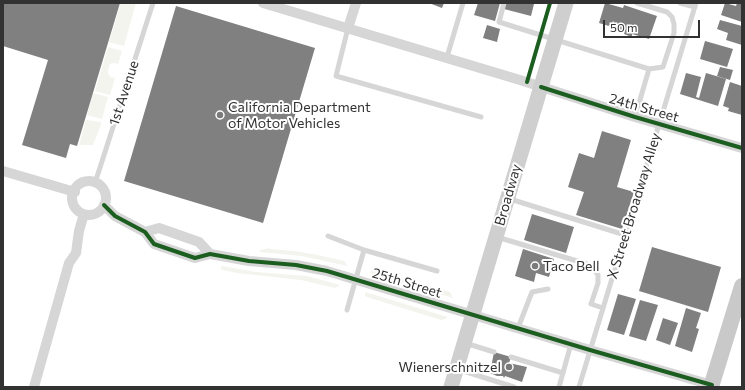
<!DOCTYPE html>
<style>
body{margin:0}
#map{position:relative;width:745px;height:390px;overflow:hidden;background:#fff;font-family:Commissioner,sans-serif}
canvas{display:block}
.frame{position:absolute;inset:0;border:4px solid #323232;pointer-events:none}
.scale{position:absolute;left:603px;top:20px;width:97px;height:18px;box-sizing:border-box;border:2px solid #323232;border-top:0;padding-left:5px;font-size:12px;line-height:14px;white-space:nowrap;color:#323232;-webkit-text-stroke:3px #fff;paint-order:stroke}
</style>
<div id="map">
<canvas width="745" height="390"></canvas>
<div class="frame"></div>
<div class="scale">50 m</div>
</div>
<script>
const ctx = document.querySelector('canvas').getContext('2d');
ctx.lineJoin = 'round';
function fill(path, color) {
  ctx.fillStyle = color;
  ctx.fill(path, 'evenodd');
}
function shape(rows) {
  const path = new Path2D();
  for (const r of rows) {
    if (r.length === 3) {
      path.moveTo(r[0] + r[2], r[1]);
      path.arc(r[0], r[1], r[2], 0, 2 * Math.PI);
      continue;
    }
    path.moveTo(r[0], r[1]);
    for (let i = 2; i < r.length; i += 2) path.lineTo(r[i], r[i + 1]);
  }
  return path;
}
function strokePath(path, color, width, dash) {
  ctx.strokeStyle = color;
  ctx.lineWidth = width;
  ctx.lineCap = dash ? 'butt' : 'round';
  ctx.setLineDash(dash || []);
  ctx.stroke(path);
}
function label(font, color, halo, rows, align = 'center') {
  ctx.font = font + ' Commissioner,sans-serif';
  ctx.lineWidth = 4;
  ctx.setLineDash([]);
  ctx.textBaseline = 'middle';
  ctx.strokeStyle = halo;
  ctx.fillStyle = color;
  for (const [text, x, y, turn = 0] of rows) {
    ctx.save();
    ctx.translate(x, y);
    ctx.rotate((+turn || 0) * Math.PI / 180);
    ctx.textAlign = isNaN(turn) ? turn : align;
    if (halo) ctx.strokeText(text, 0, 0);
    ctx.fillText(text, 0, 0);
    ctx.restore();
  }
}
fill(shape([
 [121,3,136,3,124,46,109,42],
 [108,47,122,51,118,64,114,63,110,64,108,70,108,73,110,77,115,78,110,95,95,91],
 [93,93,108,97,102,119,87,115],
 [86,120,101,122,101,125,93,145,79,145],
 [270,248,270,249,294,251,318,255,344,261,346,263,347,266,302,256,260,252,260,250],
 [221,266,256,272,307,276,340,285,335,288,301,280,237,273,223,270,221,269],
 [372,270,376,270,450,292,453,298,370,273],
 [365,292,448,317,445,319,441,320,367,297,365,296]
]), '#f3f4ed');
fill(shape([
 [3,3,120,3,77,146,70,144,66,158,22,145,48,60,3,46],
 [429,3,444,3,442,8],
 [478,3,500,3,495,21,474,15],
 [506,3,530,3,534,4,531,16,504,9],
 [605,3,623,8,624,5,657,16,649,39,632,34,632,37,624,34,625,31,599,23],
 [725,3,736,6,737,3,742,3,742,22,721,15],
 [176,6,315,48,263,223,124,181],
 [720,20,742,26,742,45,726,40,728,33,717,29],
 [487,25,500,29,497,42,483,38],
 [705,41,733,49,727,67,700,59],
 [720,67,733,70,730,80,717,76],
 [686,73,701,77,696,97,699,98,706,73,726,79,718,106,680,94],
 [730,82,742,86,742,115,728,111,729,108,723,106],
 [602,131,631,140,617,187,634,192,622,229,576,215,584,192,568,187,579,153,594,158],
 [532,214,574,227,566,253,524,240],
 [652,247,721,267,708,312,639,291],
 [523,249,554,259,549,277,536,273,534,282,515,276],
 [618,294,636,299,624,335,607,330],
 [640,300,658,305,646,341,629,336],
 [686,308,701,313,696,328,699,329,692,352,675,346],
 [663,318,678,323,670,345,656,340],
 [494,352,511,357,509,363,527,367,522,382,505,376,504,378,503,376,497,376,490,373]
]), '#808080');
strokePath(shape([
 [504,3,499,22,649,69,635,117],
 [637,3,667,12,672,17,674,24,674,33,663,67,649,69],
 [680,3,695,7],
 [348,28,336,76,481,117],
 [447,57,463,3],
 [95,183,153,3],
 [510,199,625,235],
 [328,236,364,250,437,271],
 [497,237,587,264,594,269,598,275,598,283,591,304,603,308],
 [347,310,364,250],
 [518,328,532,292,548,289],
 [465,343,494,352],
 [511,357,563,373],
 [457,369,514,387],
 [559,387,571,344],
 [579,387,696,3]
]), '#d6d6d6', 5);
strokePath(shape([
 [263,3,520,80,635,117,742,148],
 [348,28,356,3],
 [3,171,75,192],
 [89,198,17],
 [104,205,115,216,145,232,154,244,195,258,210,254,249,261,296,265,327,271,590,350,712,385],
 [145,232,159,228,199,242,210,254],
 [34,387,69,263,76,253,79,231,84,214]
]), '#d6d6d6', 10);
strokePath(shape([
 [451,387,566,3]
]), '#cfcfcf', 15);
strokePath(shape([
 [711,387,742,286]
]), '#c9c9c9', 16);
strokePath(shape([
 [527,82,550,3],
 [541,87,635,117,742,148],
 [104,205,115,216,145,232,154,244,195,258,210,254,249,261,296,265,327,271,590,350,712,385]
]), '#1b5e20', 4);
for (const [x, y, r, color] of [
 [220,115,4,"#7a7a7a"],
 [535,266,4,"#7a7a7a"],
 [509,367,4,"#7a7a7a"]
]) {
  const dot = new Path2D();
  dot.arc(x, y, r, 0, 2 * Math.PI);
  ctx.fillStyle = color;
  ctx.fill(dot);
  strokePath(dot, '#fff', 1.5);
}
label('14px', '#323232', '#fff', [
 ["1st Avenue",124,93,-72],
 ["24th Street",644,108,16],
 ["Broadway",508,195,-74],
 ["X Street Broadway Alley",634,206,-73],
 ["25th Street",407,283,17]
]);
label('14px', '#323232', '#fff', [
 ["California Department",228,107],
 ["of Motor Vehicles",228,123],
 ["Taco Bell",543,266],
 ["Wienerschnitzel",501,367,"right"]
], 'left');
</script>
